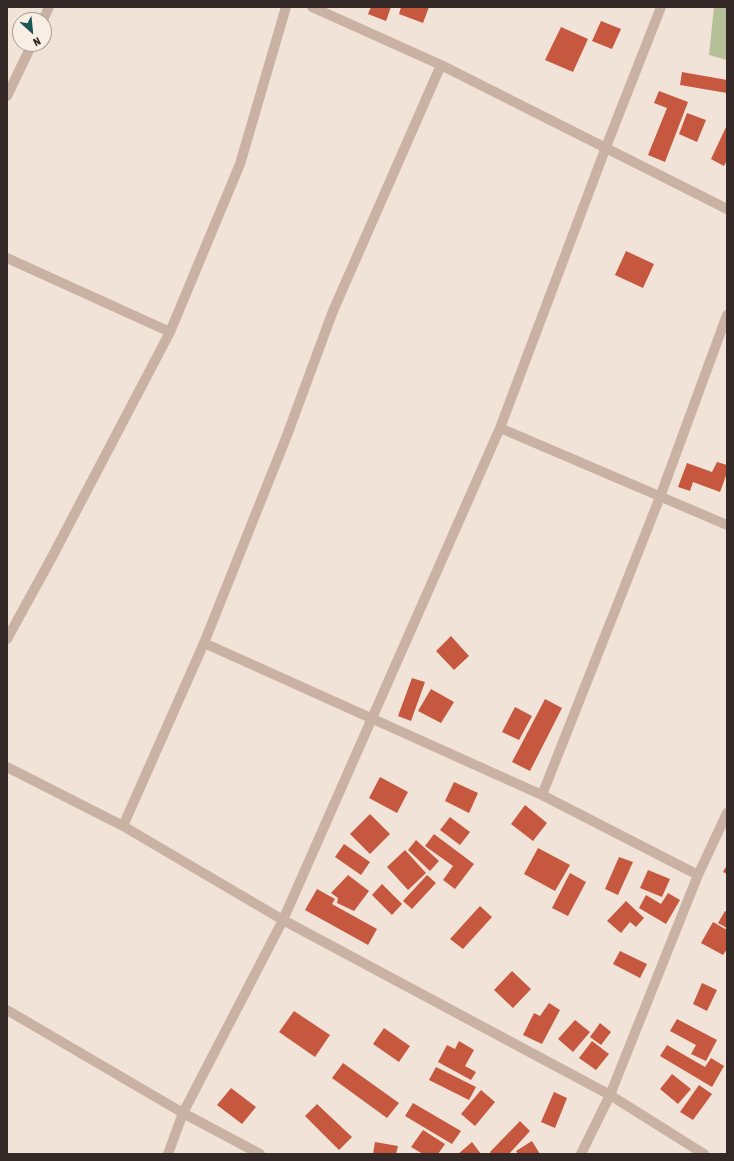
<!DOCTYPE html>
<style>
body{margin:0}
#map{position:relative;width:734px;height:1161px;overflow:hidden;background:#f1e3d7;font-family:"Asap Condensed",sans-serif}
canvas{display:block}
.frame{position:absolute;inset:0;border:8px solid #342926;pointer-events:none}
.north{position:absolute;left:12px;top:12px;width:40px;height:40px;box-sizing:border-box;background:#f9eee4;border:1px solid #aa9f98;border-radius:50%;rotate:153deg;font-size:11px;font-weight:700;line-height:16px;text-align:center;color:#342926}
.north::after{content:'';display:block;margin:auto;width:14px;height:18px;background:#1b5555;clip-path:polygon(50% 0,100% 100%,50% 72%,0 100%)}
</style>
<div id="map">
<canvas width="734" height="1161"></canvas>
<div class="frame"></div>
<div class="north">N</div>
</div>
<script>
const ctx = document.querySelector('canvas').getContext('2d');
ctx.lineJoin = 'round';
function fill(path, color) {
  ctx.fillStyle = color;
  ctx.fill(path, 'evenodd');
}
function shape(rows) {
  const path = new Path2D();
  for (const r of rows) {
    path.moveTo(r[0], r[1]);
    for (let i = 2; i < r.length; i += 2) path.lineTo(r[i], r[i + 1]);
  }
  return path;
}
function strokePath(path, color, width, dash) {
  ctx.strokeStyle = color;
  ctx.lineWidth = width;
  ctx.lineCap = dash ? 'butt' : 'round';
  ctx.setLineDash(dash || []);
  ctx.stroke(path);
}
fill(shape([
 [714,7,727,7,727,60,709,55]
]), '#b5c098');
fill(shape([
 [371,7,391,7,386,21,368,14],
 [401,7,429,7,423,23,399,14],
 [601,21,621,29,612,49,592,41],
 [561,27,588,39,573,72,545,60],
 [682,72,727,80,727,93,680,85],
 [659,91,688,102,665,162,648,155,667,108,654,103],
 [687,113,706,120,697,142,679,134],
 [727,125,727,160,724,166,711,159],
 [626,251,654,264,643,288,615,275],
 [717,462,727,465,727,473,720,492,693,482,690,491,678,487,687,463,712,472],
 [451,636,469,656,454,670,436,651],
 [412,678,425,682,411,721,398,716],
 [431,689,454,702,441,723,418,711],
 [545,699,562,708,530,771,512,762],
 [515,707,532,716,519,740,502,732],
 [380,777,408,792,397,813,369,798],
 [454,782,478,793,469,813,445,801],
 [525,805,547,823,533,841,511,824],
 [370,814,390,834,370,854,350,834],
 [450,817,470,832,460,845,440,830],
 [434,834,474,864,455,889,443,880,453,866,425,846],
 [416,840,439,861,430,871,408,850],
 [344,844,370,862,361,875,335,857],
 [538,848,570,865,555,891,524,874],
 [405,850,426,873,408,890,387,867],
 [619,857,633,862,618,895,605,889],
 [727,865,727,874,723,872],
 [648,870,670,879,662,897,640,888],
 [570,873,586,882,568,916,552,908],
 [348,875,369,891,354,911,337,903,338,898,331,893],
 [427,875,436,883,412,909,403,901],
 [382,884,402,904,392,915,372,895],
 [317,889,335,899,332,904,377,929,368,945,305,910],
 [668,893,680,900,666,924,639,908,646,895,661,904],
 [626,901,644,918,636,927,630,922,621,933,607,921],
 [480,906,492,917,463,949,450,939],
 [725,911,727,912,727,928,718,923],
 [713,922,727,930,727,949,723,955,701,943],
 [620,951,647,964,640,978,613,964],
 [512,971,531,989,513,1008,494,990],
 [702,983,717,990,707,1011,693,1004],
 [549,1003,560,1010,542,1044,523,1035,534,1013,540,1016],
 [294,1011,330,1035,315,1057,279,1032],
 [677,1019,717,1040,706,1061,691,1054,696,1045,670,1031],
 [575,1020,590,1032,573,1052,558,1039],
 [600,1023,611,1032,601,1045,590,1037],
 [384,1028,410,1046,399,1062,373,1044],
 [459,1041,474,1050,465,1066,476,1072,471,1080,438,1062,447,1045,455,1049],
 [592,1041,609,1054,596,1070,579,1058],
 [667,1045,705,1067,711,1058,724,1066,712,1087,660,1056],
 [343,1063,399,1103,387,1118,332,1078],
 [436,1067,476,1087,469,1100,429,1080],
 [672,1074,691,1089,678,1104,660,1089],
 [699,1085,712,1094,693,1120,680,1112],
 [231,1088,256,1107,242,1124,217,1105],
 [481,1090,495,1102,475,1126,461,1114],
 [554,1092,567,1098,555,1128,541,1122],
 [413,1103,461,1131,452,1144,405,1116],
 [317,1104,352,1137,339,1150,305,1116],
 [520,1121,530,1131,509,1154,491,1154,490,1152],
 [423,1130,445,1144,438,1154,423,1154,411,1147],
 [532,1141,540,1154,518,1154,516,1151],
 [375,1142,398,1146,396,1154,373,1154],
 [472,1142,481,1154,458,1154]
]), '#c65840');
strokePath(shape([
 [312,7,441,65,727,209],
 [43,20,49,7],
 [7,96,32,44],
 [7,258,170,332],
 [500,428,727,525],
 [7,639,52,557,170,332,240,164,286,7],
 [204,643,542,795,698,875],
 [7,767,123,826,283,920,610,1095,704,1154],
 [542,795,660,497,727,315],
 [123,826,204,643,286,438,333,311,441,65],
 [7,1010,183,1113,260,1154],
 [168,1154,183,1113,283,920,500,428,606,147,661,7],
 [581,1154,610,1095,698,875,727,813]
]), '#c9b2a4', 10);
</script>
